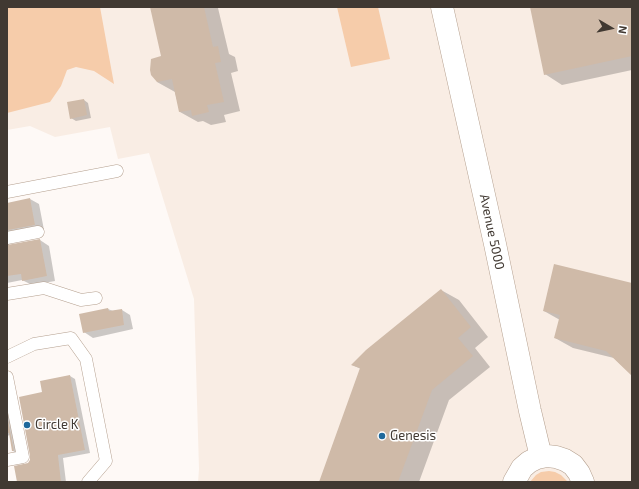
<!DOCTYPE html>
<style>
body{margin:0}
#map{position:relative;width:639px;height:489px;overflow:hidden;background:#fef9f6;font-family:"Exo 2",sans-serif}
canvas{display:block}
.frame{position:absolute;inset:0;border:8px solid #413932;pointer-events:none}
.north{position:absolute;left:591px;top:8px;width:40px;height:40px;-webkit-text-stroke:3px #fff;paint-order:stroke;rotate:99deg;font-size:11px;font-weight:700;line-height:16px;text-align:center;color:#413932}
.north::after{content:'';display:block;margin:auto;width:14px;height:18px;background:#413932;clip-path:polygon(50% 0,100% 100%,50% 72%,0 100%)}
</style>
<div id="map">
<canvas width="639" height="489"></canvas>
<div class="frame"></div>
<div class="north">N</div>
</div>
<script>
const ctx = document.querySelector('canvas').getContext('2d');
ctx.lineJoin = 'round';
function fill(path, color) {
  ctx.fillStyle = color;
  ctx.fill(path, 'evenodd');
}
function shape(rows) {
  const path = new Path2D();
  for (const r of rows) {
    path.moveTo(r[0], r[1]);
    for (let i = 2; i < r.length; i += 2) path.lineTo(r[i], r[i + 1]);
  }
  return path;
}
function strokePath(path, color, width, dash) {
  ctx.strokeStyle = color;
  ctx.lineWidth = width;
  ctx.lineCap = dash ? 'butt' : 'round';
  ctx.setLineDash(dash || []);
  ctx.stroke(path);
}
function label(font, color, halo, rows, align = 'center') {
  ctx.font = font + ' "Exo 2",sans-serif';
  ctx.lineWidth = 3;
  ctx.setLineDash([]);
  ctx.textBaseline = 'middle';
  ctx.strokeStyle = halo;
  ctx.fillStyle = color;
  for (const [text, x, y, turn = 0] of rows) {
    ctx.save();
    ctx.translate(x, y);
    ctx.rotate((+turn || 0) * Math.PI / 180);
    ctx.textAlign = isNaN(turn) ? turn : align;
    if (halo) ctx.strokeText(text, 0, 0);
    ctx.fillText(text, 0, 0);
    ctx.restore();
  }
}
fill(shape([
 [7,7,632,7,632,482,198,482,199,469,194,299,149,153,118,159,110,127,55,137,30,126,7,130]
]), '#f9ede4');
fill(shape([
 [7,7,100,7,114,84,94,71,76,67,67,70,61,86,50,102,7,113],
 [337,7,378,7,390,59,351,67],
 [549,471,555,472,561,475,568,482,530,482,536,475,541,472]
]), '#f6ccaa');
fill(shape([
 [151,7,224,7,218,8,229,54,235,57,238,71,231,73,240,111,224,115,226,122,211,125,203,121,198,122,180,112,175,92,157,82,163,57],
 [531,7,632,7,632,70,562,85,545,74],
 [84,100,88,103,91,118,76,121,71,118],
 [30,199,39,204,44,230,15,236,9,240,9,246,40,240,49,246,55,281,32,285,22,280,7,283,7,204],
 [632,284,632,375,614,358,573,348,555,338,560,320,544,311],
 [441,290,459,300,488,337,475,348,490,367,449,400,419,482,320,482,361,369,352,365],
 [108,309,113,311,122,310,130,315,133,329,93,338,84,332],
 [70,376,75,379,90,453,63,458,66,482,18,482,31,460,44,393],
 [7,402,18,454,13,451,10,435,7,436]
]), '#0003');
fill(shape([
 [150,7,204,7,213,47,218,46,221,62,215,63,224,102,207,105,209,112,192,116,191,110,179,112,172,79,157,82,151,75,150,70,151,59,161,56],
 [530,7,632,7,632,56,544,75],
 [84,99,87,115,70,119,67,102],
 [30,198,35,225,8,230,7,203],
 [40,239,47,276,22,281,21,274,7,276,7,245],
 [554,264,632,283,632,376,606,351,554,338,560,315,543,311],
 [441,289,471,327,458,338,473,356,432,390,398,482,319,482,360,368,351,365,366,350],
 [108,308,109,311,122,309,124,325,83,333,79,314],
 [70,375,85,450,58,455,61,482,17,482,14,466,28,463,30,460,30,456,19,397,42,392,40,381],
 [7,415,14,451,12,451,9,433,7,433]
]), '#cfbaa8');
const service = shape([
 [7,192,117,171],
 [7,238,38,232],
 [7,294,44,288,81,300,96,298],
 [7,357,34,344,71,338,86,359,106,461,88,482],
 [7,377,23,457,7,460]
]);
const minor = shape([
 [442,7,495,244,530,411,541,457],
 [514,482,522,468,529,462,537,458,547,456,556,457,565,460,573,465,579,473,583,482]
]);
strokePath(service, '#b49f8e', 13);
strokePath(minor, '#b49f8e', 23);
strokePath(service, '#fff', 12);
strokePath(minor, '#fff', 22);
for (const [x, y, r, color] of [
 [27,425,4,"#1e689b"],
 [382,436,4,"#1e689b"]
]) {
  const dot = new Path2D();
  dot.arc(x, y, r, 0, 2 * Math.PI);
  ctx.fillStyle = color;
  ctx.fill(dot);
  strokePath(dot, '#fff', 1.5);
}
label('13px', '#413932', '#fff', [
 ["Avenue 5000",492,232,78]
]);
label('13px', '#413932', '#fff', [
 ["Circle K",35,425],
 ["Genesis",390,436]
], 'left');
</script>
